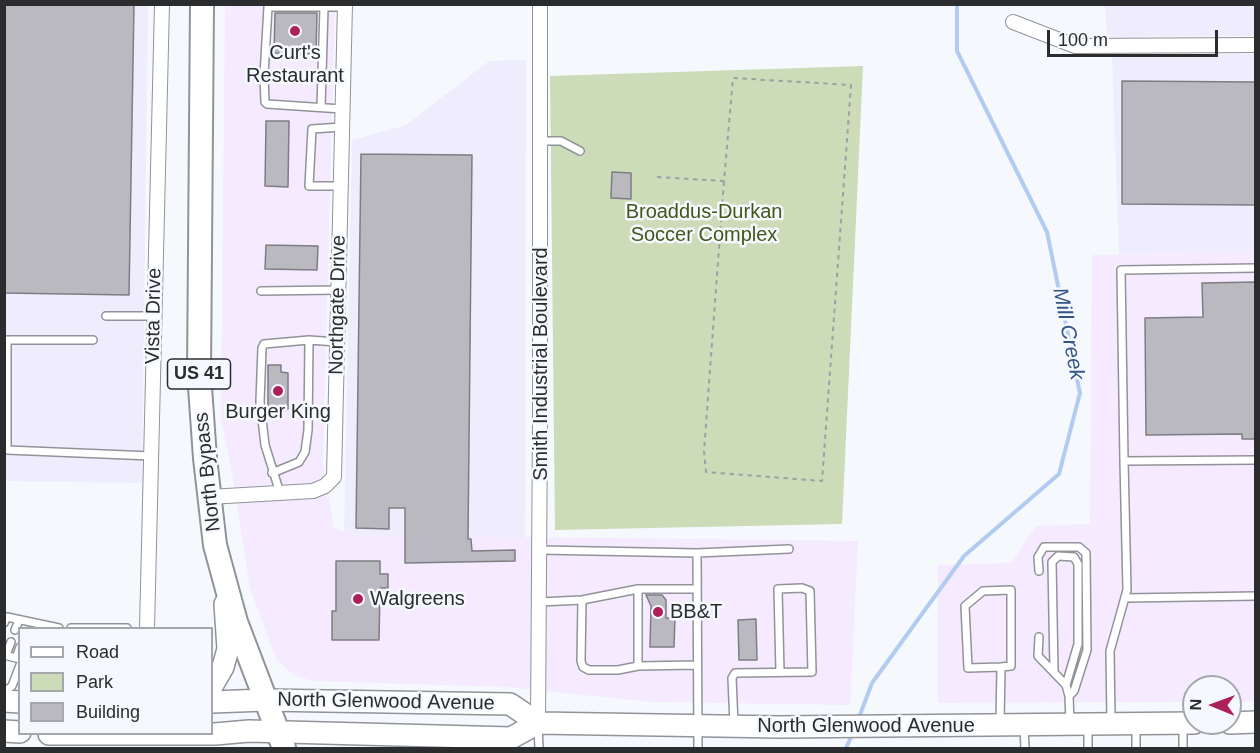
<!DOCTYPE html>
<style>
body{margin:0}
#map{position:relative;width:1260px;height:753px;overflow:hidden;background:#f5f9fe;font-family:Arial,sans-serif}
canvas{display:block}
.frame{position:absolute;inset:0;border:6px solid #2b2c2e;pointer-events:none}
.legend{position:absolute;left:18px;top:627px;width:195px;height:108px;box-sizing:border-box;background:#f5f9fe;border:2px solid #a4a7ab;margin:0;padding:8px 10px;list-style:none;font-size:18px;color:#2b2c2e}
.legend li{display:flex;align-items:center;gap:12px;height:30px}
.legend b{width:30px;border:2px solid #a4a7ab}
.north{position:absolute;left:1182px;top:675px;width:60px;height:60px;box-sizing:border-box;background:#f5f9fe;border:2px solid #a4a7ab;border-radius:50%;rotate:271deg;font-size:16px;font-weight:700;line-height:24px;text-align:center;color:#2b2c2e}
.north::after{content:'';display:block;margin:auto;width:21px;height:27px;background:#ad205c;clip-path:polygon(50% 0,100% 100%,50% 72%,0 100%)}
.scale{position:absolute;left:1047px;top:30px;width:171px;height:27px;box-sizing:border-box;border:3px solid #2b2c2e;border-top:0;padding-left:8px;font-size:18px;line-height:21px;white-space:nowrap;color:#2b2c2e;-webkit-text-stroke:4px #f5f9fe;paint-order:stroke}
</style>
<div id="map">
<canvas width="1260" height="753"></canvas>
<div class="frame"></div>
<ul class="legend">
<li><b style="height:8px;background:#fff"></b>Road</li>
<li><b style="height:16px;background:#ccdbb8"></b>Park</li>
<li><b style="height:16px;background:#b9b9bf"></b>Building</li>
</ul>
<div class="north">N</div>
<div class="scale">100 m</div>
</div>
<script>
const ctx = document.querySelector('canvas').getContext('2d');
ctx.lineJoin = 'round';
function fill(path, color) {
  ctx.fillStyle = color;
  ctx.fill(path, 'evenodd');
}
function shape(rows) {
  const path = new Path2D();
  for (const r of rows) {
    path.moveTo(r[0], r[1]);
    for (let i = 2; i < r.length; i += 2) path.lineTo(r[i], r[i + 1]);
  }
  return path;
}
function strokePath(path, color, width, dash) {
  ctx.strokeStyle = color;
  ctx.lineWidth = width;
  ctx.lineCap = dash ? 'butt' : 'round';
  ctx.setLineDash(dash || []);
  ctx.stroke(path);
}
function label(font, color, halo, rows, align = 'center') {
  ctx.font = font + ' Arial,sans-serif';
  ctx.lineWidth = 5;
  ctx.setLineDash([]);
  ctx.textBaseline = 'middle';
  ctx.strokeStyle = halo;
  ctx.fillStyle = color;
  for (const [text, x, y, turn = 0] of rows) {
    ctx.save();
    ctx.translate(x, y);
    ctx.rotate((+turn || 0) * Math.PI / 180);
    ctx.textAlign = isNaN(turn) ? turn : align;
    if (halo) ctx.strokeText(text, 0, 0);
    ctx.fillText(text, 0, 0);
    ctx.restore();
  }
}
fill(shape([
 [225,5,335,5,323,463,334,528,358,535,858,541,850,705,651,702,506,687,313,681,295,676,276,659,250,588,231,467,221,420],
 [1255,252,1255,702,1230,702,1230,687,1194,687,1194,702,938,703,938,565,1011,563,1036,526,1090,524,1092,255]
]), '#f5eaff');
fill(shape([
 [5,5,148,5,142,483,5,481],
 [1105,5,1255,5,1255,36,1107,37],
 [1112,54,1255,54,1255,252,1119,254],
 [526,60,525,538,358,535,344,531,352,140,406,125,489,61]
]), '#efecfe');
fill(shape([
 [863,66,842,524,555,530,550,76]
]), '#ccdbb8');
strokePath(shape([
 [858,720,872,683,964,556,1059,474,1080,393,1047,232,957,51,957,4],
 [846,748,853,733]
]), '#b2ccf1', 4);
const building = shape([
 [4,4,134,4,129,295,4,293,4,4],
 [275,13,317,13,316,54,274,53,275,13],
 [1122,81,1256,82,1256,205,1122,204,1122,81],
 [266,121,289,121,288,187,265,186,266,121],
 [361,154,472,155,468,539,471,539,472,551,515,550,515,561,405,563,405,508,389,508,389,529,356,528,361,154],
 [612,172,631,173,631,199,611,198,612,172],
 [266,245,318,246,317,270,265,269,266,245],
 [1256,282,1256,439,1242,439,1242,434,1146,435,1145,318,1203,317,1202,283,1256,282],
 [268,365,281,365,281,372,288,373,288,409,268,409,268,365],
 [336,561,380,561,380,574,388,574,388,588,380,588,379,640,332,640,332,611,336,611,336,561],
 [646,595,662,595,666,600,666,618,675,618,674,647,650,647,651,606,646,595],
 [756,619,757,660,739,660,738,620,756,619]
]);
fill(building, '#b9b9bf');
strokePath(building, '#7d7d83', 1.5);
const service = shape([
 [264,75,322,76],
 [321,107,324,8],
 [342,109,267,104,265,102,264,75,268,7,345,7],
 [541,141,561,141,580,151],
 [340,186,309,186,312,129,342,127],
 [261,291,338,290],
 [106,316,154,316],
 [93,340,7,340,7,450,151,456],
 [1124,461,1121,270,1256,268],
 [272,473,299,462,305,452,308,430,309,340],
 [280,493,265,445,260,402,262,348,264,344,309,340,337,342],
 [540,550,697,553,698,748],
 [697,553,789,549],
 [1039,571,1038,557,1044,547,1079,547,1086,553,1087,650,1074,691,1069,696],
 [638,589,638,666,697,665],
 [1125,598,1256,596],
 [582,600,581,661,583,667,589,670,618,670,638,666],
 [539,602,582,600,638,589,697,589],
 [4,623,7,617,59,628],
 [71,628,127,628],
 [15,630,19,620],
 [1039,637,1038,656,1066,685,1069,696,1070,722],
 [4,655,20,659],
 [6,655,11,642],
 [16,658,20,647],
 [1054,671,1052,562,1058,556,1074,557,1078,564,1078,644,1066,685],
 [4,692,12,686,20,665],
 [1111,721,1110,651,1127,590,1124,461,1256,460],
 [1000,722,1001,667,968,668,965,606,983,591,1011,590,1011,666,1001,667],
 [734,724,732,678,735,673,812,672,810,591,802,588,778,589,780,672],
 [538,726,539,748],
 [1136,726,1136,748],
 [1024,727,1025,748],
 [1088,727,1088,748],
 [1183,727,1183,748]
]);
const minor = shape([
 [1013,22,1075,46,1256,45],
 [209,497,313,491,325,486,334,477,345,4],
 [147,628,162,4],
 [538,723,540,421,540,4]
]);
const primary = shape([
 [212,686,223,667,228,649,225,604],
 [4,701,20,702],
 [212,702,265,700,510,704,538,723],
 [1230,723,1256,722],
 [4,731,20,732],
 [49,734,215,734,249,731,511,738,538,723,780,727,1194,723]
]);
const trunk = shape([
 [202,4,199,373,205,458,215,545,236,622,284,748]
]);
strokePath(service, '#909398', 10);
strokePath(minor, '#909398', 16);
strokePath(primary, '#909398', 24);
strokePath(trunk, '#909398', 26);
strokePath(shape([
 [657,177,724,181,733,78,851,85,822,481,706,472,704,451,724,181]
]), '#9da0a4', 2, [4.5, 4.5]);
strokePath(service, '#fff', 7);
strokePath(minor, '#fff', 14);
strokePath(primary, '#fff', 21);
strokePath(trunk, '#fff', 22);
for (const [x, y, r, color] of [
 [295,31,6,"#ad205c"],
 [278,391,6,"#ad205c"],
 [358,599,6,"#ad205c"],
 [658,612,6,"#ad205c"]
]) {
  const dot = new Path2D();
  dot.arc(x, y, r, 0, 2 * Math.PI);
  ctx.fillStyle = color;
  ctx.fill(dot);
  strokePath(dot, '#f5f9fe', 2);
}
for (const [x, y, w] of [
 [199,374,63]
]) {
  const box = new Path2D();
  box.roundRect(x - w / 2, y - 15, w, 30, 4.5);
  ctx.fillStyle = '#f5f9fe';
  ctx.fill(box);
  strokePath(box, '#2b2c2e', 1.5);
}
label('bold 18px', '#2b2c2e', null, [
 ["US 41",199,374]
]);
label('20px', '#2b2c2e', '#f5f9fe', [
 ["Curt's",295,53],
 ["Restaurant",295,76],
 ["Burger King",278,412],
 ["Walgreens",370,599,"left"],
 ["BB&T",670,612,"left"]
]);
label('20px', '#42571a', '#f5f9fe', [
 ["Broaddus-Durkan",704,212],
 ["Soccer Complex",704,235]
]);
label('20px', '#2b2c2e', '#f5f9fe', [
 ["Northgate Drive",338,305,-89],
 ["Vista Drive",154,316,-89],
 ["Smith Industrial Boulevard",541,364,-90],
 ["North Bypass",208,472,-96],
 ["North Glenwood Avenue",386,702,1],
 ["North Glenwood Avenue",866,726]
]);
label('italic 21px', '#345686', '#f5f9fe', [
 ["Mill Creek",1068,334,79]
]);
</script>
